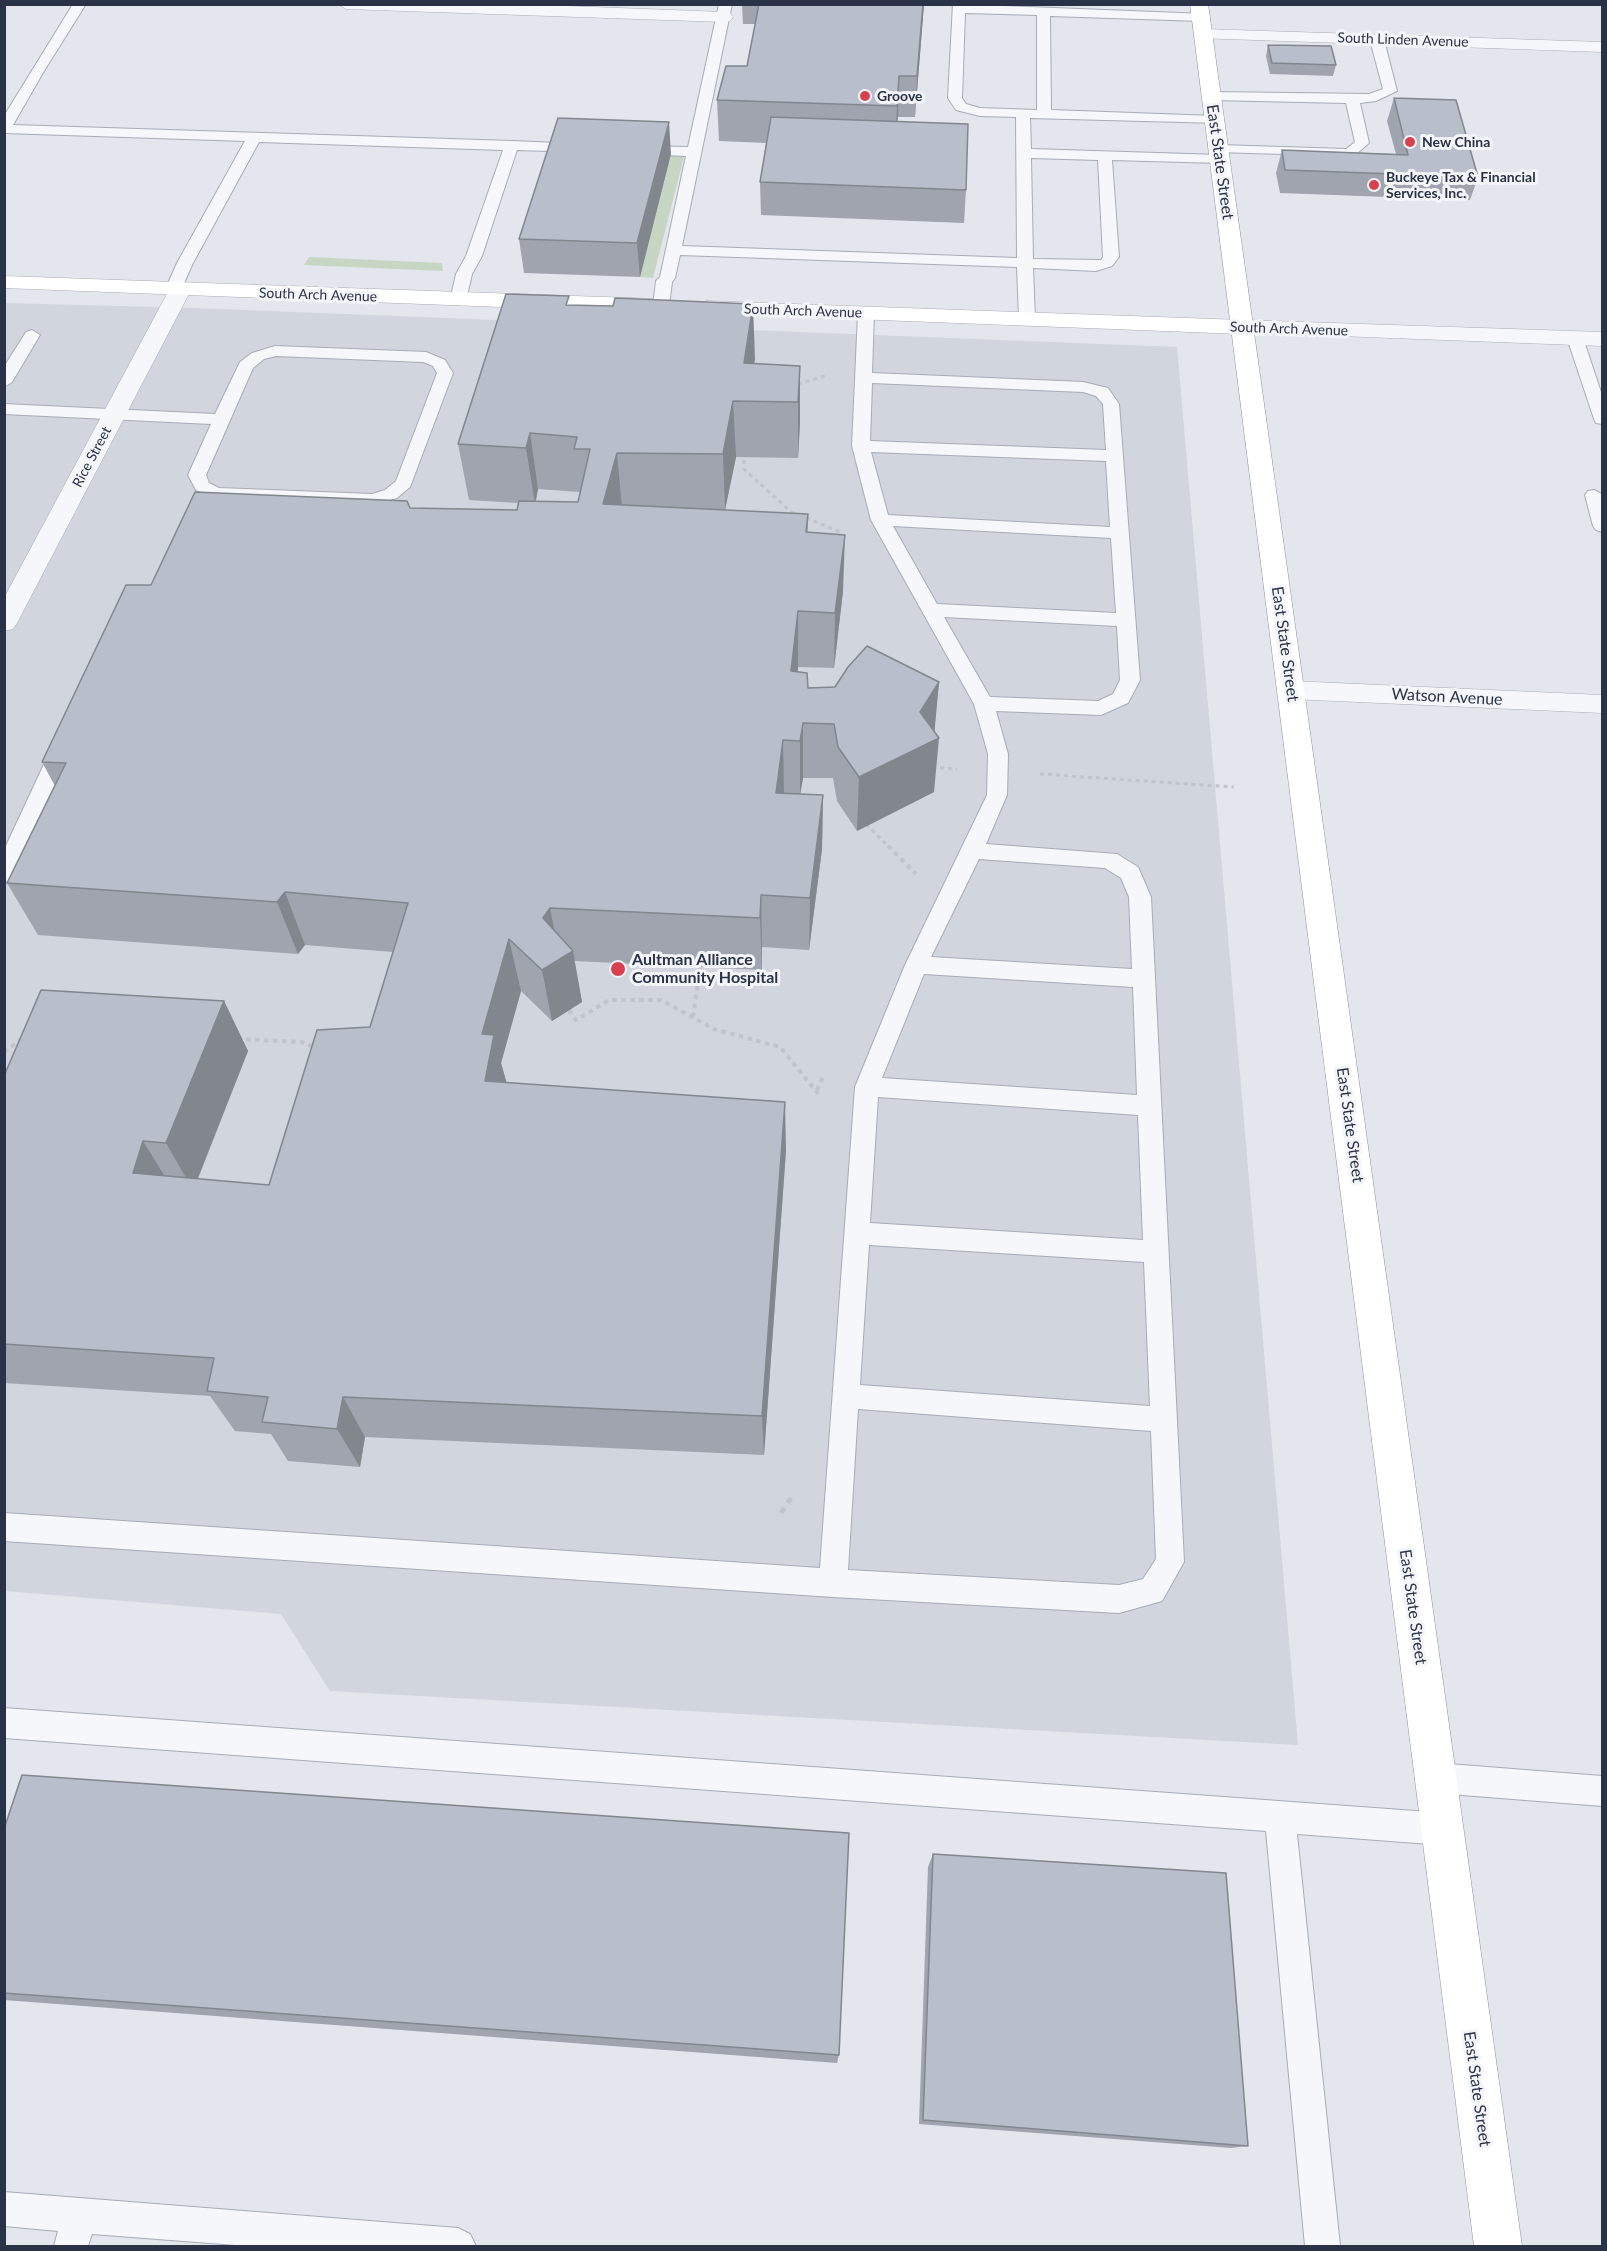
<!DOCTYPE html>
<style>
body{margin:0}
#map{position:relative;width:1607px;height:2251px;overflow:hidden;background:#e3e6ec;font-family:Lato,sans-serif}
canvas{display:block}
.frame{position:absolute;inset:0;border:6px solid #293246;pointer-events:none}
</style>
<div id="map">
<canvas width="1607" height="2251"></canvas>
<div class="frame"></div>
</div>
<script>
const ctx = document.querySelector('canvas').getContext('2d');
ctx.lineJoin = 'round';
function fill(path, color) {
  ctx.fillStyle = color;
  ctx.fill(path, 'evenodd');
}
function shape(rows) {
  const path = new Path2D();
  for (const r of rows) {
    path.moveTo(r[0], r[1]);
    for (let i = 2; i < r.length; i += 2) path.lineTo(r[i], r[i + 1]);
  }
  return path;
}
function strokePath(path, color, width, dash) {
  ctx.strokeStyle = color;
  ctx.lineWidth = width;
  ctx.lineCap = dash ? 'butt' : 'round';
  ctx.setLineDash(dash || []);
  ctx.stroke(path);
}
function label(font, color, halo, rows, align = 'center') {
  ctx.font = font + ' Lato,sans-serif';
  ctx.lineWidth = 6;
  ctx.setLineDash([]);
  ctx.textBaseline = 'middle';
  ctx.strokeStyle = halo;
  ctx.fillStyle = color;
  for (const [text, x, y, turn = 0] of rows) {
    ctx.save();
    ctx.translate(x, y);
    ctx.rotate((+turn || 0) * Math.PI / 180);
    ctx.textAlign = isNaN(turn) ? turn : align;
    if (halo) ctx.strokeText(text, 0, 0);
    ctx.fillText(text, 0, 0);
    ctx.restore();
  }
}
fill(shape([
 [5,303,194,308,1177,347,1298,1745,330,1691,281,1614,5,1591]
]), '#d0d5de');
fill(shape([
 [685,153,653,278,640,277,671,155],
 [309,257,442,263,443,271,304,265]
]), '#c7d6c3');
const lane = shape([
 [73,4,86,4,44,71,13,125,512,141,582,144,589,148,582,152,517,150,482,256,472,274,466,300,458,305,450,300,456,274,466,256,503,150,259,142,193,263,181,290,179,293,167,293,165,290,177,263,245,141,4,133,4,116,73,4],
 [719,4,732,4,682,246,1017,258,1016,117,980,116,956,110,948,98,953,4,1206,14,1207,17,1201,21,1050,16,1051,110,1215,116,1220,117,1222,120,1220,123,1030,118,1031,149,1220,155,1227,159,1220,163,1112,160,1119,257,1112,266,1096,271,1033,268,1035,319,1033,322,1027,324,1019,319,1017,267,680,255,675,278,672,282,669,306,667,309,655,309,653,306,656,281,660,277,686,156,640,154,633,150,640,146,688,147,719,4],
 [965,13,1037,15,1037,110,980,108,966,104,962,98,965,13],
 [1031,158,1098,160,1103,257,1101,260,1033,259,1031,158],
 [1377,36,1384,40,1397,91,1376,101,1360,103,1369,143,1354,156,1214,152,1212,149,1219,145,1346,149,1355,142,1346,103,1211,100,1204,96,1211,92,1369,94,1383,89,1370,40,1377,36],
 [866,308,874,313,872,373,1083,382,1108,388,1119,404,1140,680,1128,703,1101,715,996,711,1008,754,1007,795,986,844,1117,854,1138,867,1151,897,1184,1562,1162,1601,1119,1613,833,1597,4,1541,4,1513,820,1568,855,1087,905,965,987,795,988,754,974,704,871,520,852,446,858,313,866,308],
 [872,383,1083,392,1096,396,1103,404,1106,450,870,441,872,383],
 [871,452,1106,461,1110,527,888,515,871,452],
 [893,526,1111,538,1116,613,937,604,893,526],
 [944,617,1117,626,1120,680,1113,694,1098,701,990,697,944,617],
 [979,859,1105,868,1121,878,1129,897,1132,969,931,957,979,859],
 [924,974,1133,987,1137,1095,882,1078,924,974],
 [878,1097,1138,1115,1143,1240,870,1223,878,1097],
 [869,1245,1144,1262,1150,1406,860,1385,869,1245],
 [858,1409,1151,1431,1156,1559,1143,1579,1119,1585,848,1570,858,1409],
 [32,330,40,335,12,382,4,387,4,367,26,332,32,330],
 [1575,333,1583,338,1602,395,1602,424,1596,423,1594,419,1567,338,1575,333],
 [275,346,426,352,445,360,453,373,410,487,397,498,373,505,216,498,196,490,188,475,211,424,4,414,4,404,215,414,240,362,252,353,275,346],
 [276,356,423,362,433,366,437,373,396,481,385,490,372,494,219,488,209,483,206,475,253,368,264,359,276,356],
 [1594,490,1602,494,1602,532,1596,530,1593,526,1585,495,1588,491,1594,490],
 [63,738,70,740,73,745,15,874,12,880,4,882,4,850,53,745,56,740,63,738],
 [4,1708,1443,1813,1454,1818,1459,1829,1454,1840,1443,1845,1297,1834,1340,2246,1305,2246,1266,1831,4,1738,4,1708],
 [1436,1763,1602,1776,1602,1806,1436,1793,1425,1789,1421,1778,1425,1767,1436,1763],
 [4,2192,458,2228,470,2234,476,2246,249,2246,92,2234,88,2246,54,2246,58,2231,4,2226,4,2192]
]);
const street = shape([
 [338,4,515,4,724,12,730,13,733,17,730,21,724,22,346,9,338,4],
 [1203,29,1602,42,1602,52,1197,38,1194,34,1197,30,1203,29],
 [180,284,188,285,191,290,17,623,13,629,4,631,4,598,169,290,172,285,180,284],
 [1242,320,1602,332,1602,346,1234,332,1231,327,1234,322,1242,320],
 [1291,681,1602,695,1602,713,1291,699,1281,696,1277,690,1281,684,1291,681]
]);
const secondary = shape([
 [4,276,659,299,667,301,670,306,667,311,659,313,4,288,4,276],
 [707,301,1242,320,1250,322,1253,327,1250,332,1242,334,699,313,696,308,699,303,707,301]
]);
const highway = shape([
 [1190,4,1208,4,1522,2246,1474,2246,1190,4]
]);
strokePath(lane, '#a7acb7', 2);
strokePath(street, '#a7acb7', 1);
strokePath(secondary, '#a7acb7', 1);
strokePath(highway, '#8992a4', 1);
strokePath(shape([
 [798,384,825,376],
 [744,452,744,469,791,512,799,515],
 [806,518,843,533],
 [932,767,957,769],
 [1040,774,1234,787],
 [866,824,889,847]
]), '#c1c4cb', 3, [4, 4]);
strokePath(shape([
 [888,846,916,874],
 [569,1010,576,1020,609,1000,661,1000,714,1029,780,1047,821,1097],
 [693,1017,700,967],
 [237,1039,302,1042,315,1048],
 [4,1052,23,1038],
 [817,1090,823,1077]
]), '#c1c4cb', 4, [4.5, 4.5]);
strokePath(shape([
 [781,1513,791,1498]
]), '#c1c4cb', 4.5, [6, 6]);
fill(lane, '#f6f7fa');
fill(street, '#f6f7fa');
fill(secondary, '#fff');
fill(highway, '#fff');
fill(shape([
 [742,4,924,4,915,117,898,117,897,121,966,190,964,223,761,215,760,182,766,143,719,141,717,100,747,66,755,24,743,24],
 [1268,45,1336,65,1333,76,1270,74,1266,56],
 [1394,98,1478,177,1470,200,1280,193,1276,173,1282,150,1396,154,1387,121],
 [671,154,640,277,524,273,519,239],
 [570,305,755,359,754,363,800,366,800,422,798,458,736,457,725,510,808,514,808,533,843,591,834,668,798,667,798,672,808,688,939,682,934,731,934,792,857,831,837,801,833,778,803,778,800,794,823,795,822,849,809,950,762,947,762,970,574,961,582,1002,552,1021,521,991,501,1063,506,1082,786,1150,764,1455,365,1437,360,1467,288,1461,271,1434,235,1431,210,1396,4,1383,4,1076,224,1001,248,1051,198,1179,269,1185,370,1027,393,952,305,945,298,954,38,935,7,883,55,786,42,762,151,585,410,508,517,510,518,503,469,500,458,444],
 [538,489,580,492,578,502,536,501],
 [4,1829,839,2055,837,2063,4,2000],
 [933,1854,1248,2146,1231,2148,919,2124,928,1867]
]), '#9fa4ae');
fill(shape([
 [923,4,924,4,915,117,917,76],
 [899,76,898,117,895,147,897,106],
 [669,122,671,154,640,277,637,243],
 [753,304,755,359,748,401,744,363],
 [800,366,800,422,798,458,798,402],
 [733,401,736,457,725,510,723,454],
 [530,433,538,489,535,504,526,448],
 [617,453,622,508,603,504],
 [845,535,843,591,834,668,835,613],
 [798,611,798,667,791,726,791,671],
 [939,682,934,737,939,738,934,792,857,831,859,777,920,712],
 [803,723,803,778,800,795,800,741],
 [783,740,784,794,776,793],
 [823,795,822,849,809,950,810,898],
 [285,892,305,945,298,954,277,902],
 [761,895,762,947,762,970,760,918],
 [550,908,560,959,573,951,582,1002,552,1021,542,970,543,918],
 [509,939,521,991,501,1063,507,1084,485,1081,482,1034],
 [224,1001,248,1051,193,1190,166,1143],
 [785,1102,786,1150,764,1455,762,1416],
 [143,1141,172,1188,133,1173],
 [343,1397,365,1437,360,1467,337,1429]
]), '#82868d');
const building = shape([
 [759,4,923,4,917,76,899,76,897,106,717,100,726,66,747,66,759,4],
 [1268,45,1331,46,1336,65,1272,63,1268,45],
 [1394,98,1456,100,1478,177,1285,170,1282,150,1408,155,1394,98],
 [771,117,968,124,966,190,760,182,771,117],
 [558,118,669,122,637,243,519,239,558,118],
 [506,294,569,296,566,305,613,306,615,298,753,304,744,363,800,366,798,402,733,401,723,454,617,453,603,504,808,514,806,532,845,535,835,613,798,611,791,671,807,673,808,688,835,687,848,667,867,646,939,682,920,712,939,738,859,777,838,747,834,724,803,723,800,741,783,740,776,793,823,795,810,898,761,895,760,918,550,908,543,918,573,951,542,970,509,939,482,1034,494,1035,485,1081,785,1102,762,1416,343,1397,337,1429,262,1422,268,1397,207,1391,214,1358,4,1344,4,1076,41,990,224,1001,166,1143,143,1141,133,1173,269,1185,317,1030,370,1027,408,903,285,892,277,902,7,883,66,763,42,762,126,585,151,585,195,492,407,501,410,508,517,510,519,501,578,502,590,449,574,449,577,437,530,433,526,448,458,444,506,294],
 [22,1775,849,1833,839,2055,4,1993,4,1829,22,1775],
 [933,1854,1226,1873,1248,2146,923,2120,933,1854]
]);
fill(building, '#b9bfca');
strokePath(building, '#82868d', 1.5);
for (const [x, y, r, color] of [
 [865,96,6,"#d9404f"],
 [1410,142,6,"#d9404f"],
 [1374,185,6,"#d9404f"],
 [618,969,8,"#d9404f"]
]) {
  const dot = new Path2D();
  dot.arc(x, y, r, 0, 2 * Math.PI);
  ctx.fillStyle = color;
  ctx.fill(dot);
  strokePath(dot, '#f3f5f9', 2);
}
label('14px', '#293246', '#f3f5f9', [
 ["South Linden Avenue",1403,40,2],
 ["South Arch Avenue",318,295,2],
 ["South Arch Avenue",803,311,2],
 ["South Arch Avenue",1289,329,2],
 ["Rice Street",92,457,-62]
]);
label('bold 14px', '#293246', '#f3f5f9', [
 ["Groove",877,96],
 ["New China",1422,142],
 ["Buckeye Tax & Financial",1386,177],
 ["Services, Inc.",1386,193]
], 'left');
label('16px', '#293246', '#f3f5f9', [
 ["East State Street",1220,162,82],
 ["East State Street",1285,644,82],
 ["Watson Avenue",1447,697,3],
 ["East State Street",1350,1125,82],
 ["East State Street",1413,1607,82],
 ["East State Street",1477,2089,82]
]);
label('bold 16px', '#293246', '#f3f5f9', [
 ["Aultman Alliance",632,960],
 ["Community Hospital",632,978]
], 'left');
</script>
